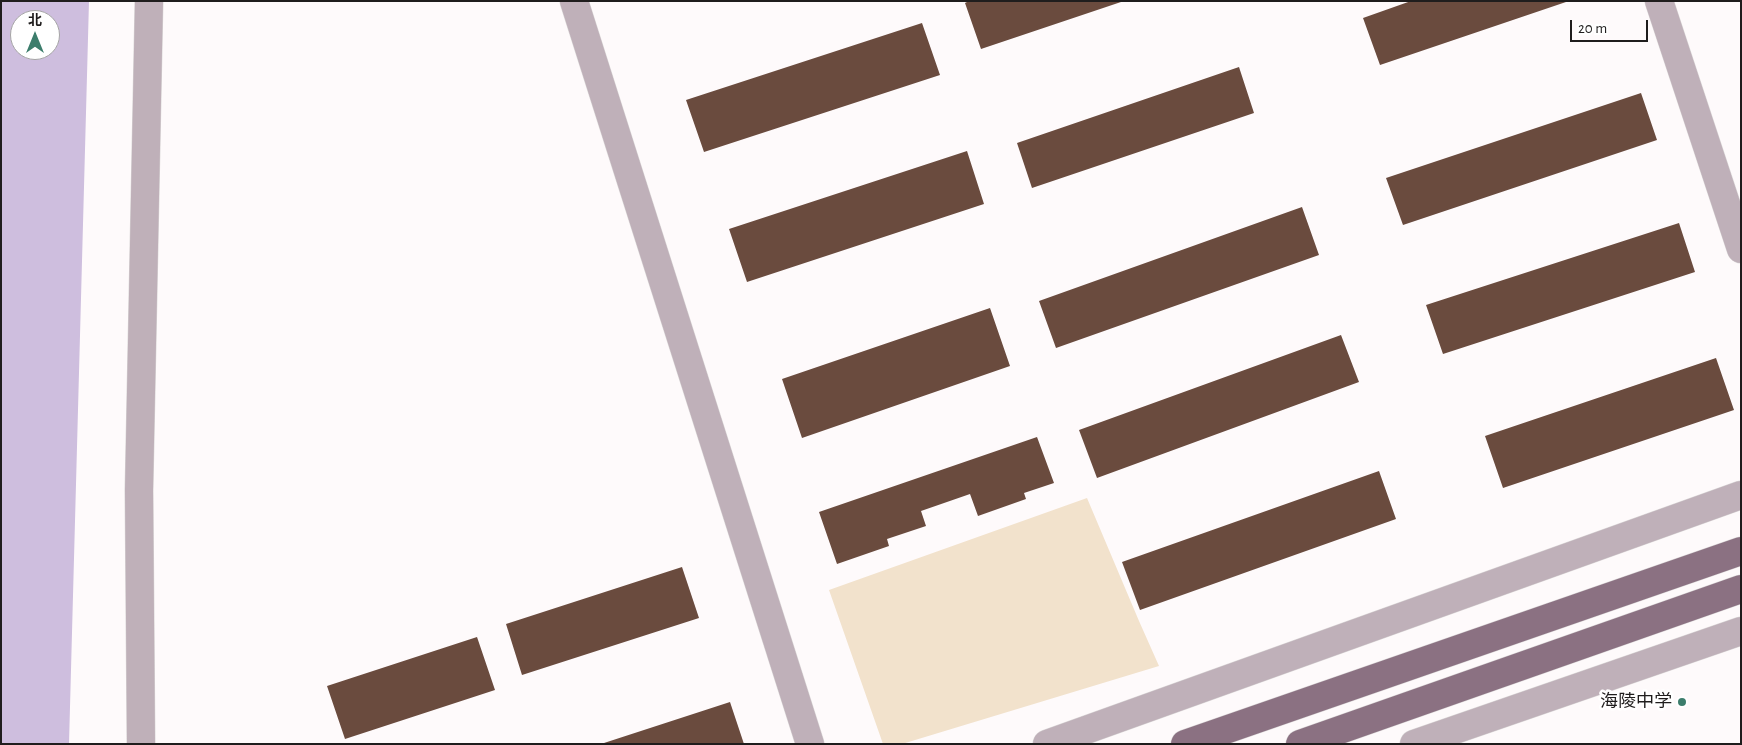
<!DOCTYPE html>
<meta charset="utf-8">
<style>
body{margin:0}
#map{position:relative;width:1742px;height:745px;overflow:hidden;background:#fefafb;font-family:"Alegreya Sans","Noto Sans SC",sans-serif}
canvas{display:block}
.frame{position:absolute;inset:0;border:2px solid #1f1d1d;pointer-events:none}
.north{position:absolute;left:10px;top:10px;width:50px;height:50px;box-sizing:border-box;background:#fff;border:1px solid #a5a5a5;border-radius:50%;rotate:0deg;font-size:14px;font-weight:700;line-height:20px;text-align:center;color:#1f1d1d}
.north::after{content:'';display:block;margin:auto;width:18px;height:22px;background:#3c7d6c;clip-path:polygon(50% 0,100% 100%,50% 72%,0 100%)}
.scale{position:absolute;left:1570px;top:20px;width:78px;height:22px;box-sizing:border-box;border:2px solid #1f1d1d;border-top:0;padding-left:6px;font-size:15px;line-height:18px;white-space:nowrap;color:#1f1d1d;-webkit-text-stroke:4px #fff;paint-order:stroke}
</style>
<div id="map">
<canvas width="1742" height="745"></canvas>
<div class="frame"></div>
<div class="north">北</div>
<div class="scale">20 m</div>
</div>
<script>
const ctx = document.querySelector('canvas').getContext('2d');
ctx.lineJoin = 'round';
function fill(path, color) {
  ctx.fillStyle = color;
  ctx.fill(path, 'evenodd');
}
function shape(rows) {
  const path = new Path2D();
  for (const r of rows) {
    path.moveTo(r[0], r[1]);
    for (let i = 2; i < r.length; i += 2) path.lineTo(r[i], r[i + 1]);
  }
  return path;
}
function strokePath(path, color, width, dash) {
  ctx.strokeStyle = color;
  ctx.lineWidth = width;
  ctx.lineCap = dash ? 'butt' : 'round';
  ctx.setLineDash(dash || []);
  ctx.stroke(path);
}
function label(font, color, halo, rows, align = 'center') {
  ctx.font = font + ' "Alegreya Sans","Noto Sans SC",sans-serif';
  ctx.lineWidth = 5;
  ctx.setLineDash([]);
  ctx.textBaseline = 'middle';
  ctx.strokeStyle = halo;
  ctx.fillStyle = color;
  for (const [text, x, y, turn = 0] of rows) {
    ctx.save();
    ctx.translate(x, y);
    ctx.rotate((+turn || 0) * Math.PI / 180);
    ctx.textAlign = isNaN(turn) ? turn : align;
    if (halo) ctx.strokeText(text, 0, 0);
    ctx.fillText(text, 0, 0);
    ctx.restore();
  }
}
fill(shape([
 [1087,498,1139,621,1159,666,902,744,883,744,829,590]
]), '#f2e2cc');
fill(shape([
 [1,1,89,1,69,744,1,744],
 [20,20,50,20,50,50,20,50]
]), '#cebede');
fill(shape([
 [969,1,1121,1,1121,2,981,49,965,3],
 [1411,1,1566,1,1566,2,1380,65,1363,18],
 [922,23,940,75,704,152,686,100],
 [1239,67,1254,113,1032,188,1017,143],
 [1641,93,1657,140,1403,225,1386,178],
 [967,151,984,204,747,282,729,229],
 [1302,207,1319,255,1056,348,1039,301],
 [1679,223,1695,272,1443,354,1426,305],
 [990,308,1010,366,802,438,782,379],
 [1341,335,1359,382,1097,478,1079,430],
 [1716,358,1734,410,1503,488,1485,436],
 [1037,437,1054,483,1024,493,1026,499,978,516,970,494,921,511,926,526,887,539,889,546,837,564,819,512],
 [1379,471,1396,519,1140,610,1122,562],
 [682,567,699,618,522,675,506,624],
 [477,637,495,690,345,739,327,686],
 [730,702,744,744,604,744,604,743]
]), '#6a4b3e');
const minor = shape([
 [574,1,810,744],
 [1659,1,1741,249],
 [141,744,139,490,149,1],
 [1047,744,1741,495],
 [1414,744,1741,631]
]);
const major = shape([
 [1185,744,1741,551],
 [1300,744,1741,589]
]);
strokePath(minor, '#dad7d7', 29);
strokePath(major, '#dad7d7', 29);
strokePath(minor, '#bfb0b9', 28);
strokePath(major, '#8b7182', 28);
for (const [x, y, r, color] of [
 [1682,702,5,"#3c7d6c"]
]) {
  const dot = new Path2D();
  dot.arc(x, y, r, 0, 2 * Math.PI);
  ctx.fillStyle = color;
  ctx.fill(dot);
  strokePath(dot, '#fff', 2);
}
label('18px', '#1f1d1d', '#fff', [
 ["海陵中学",1672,702]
], 'right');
</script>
